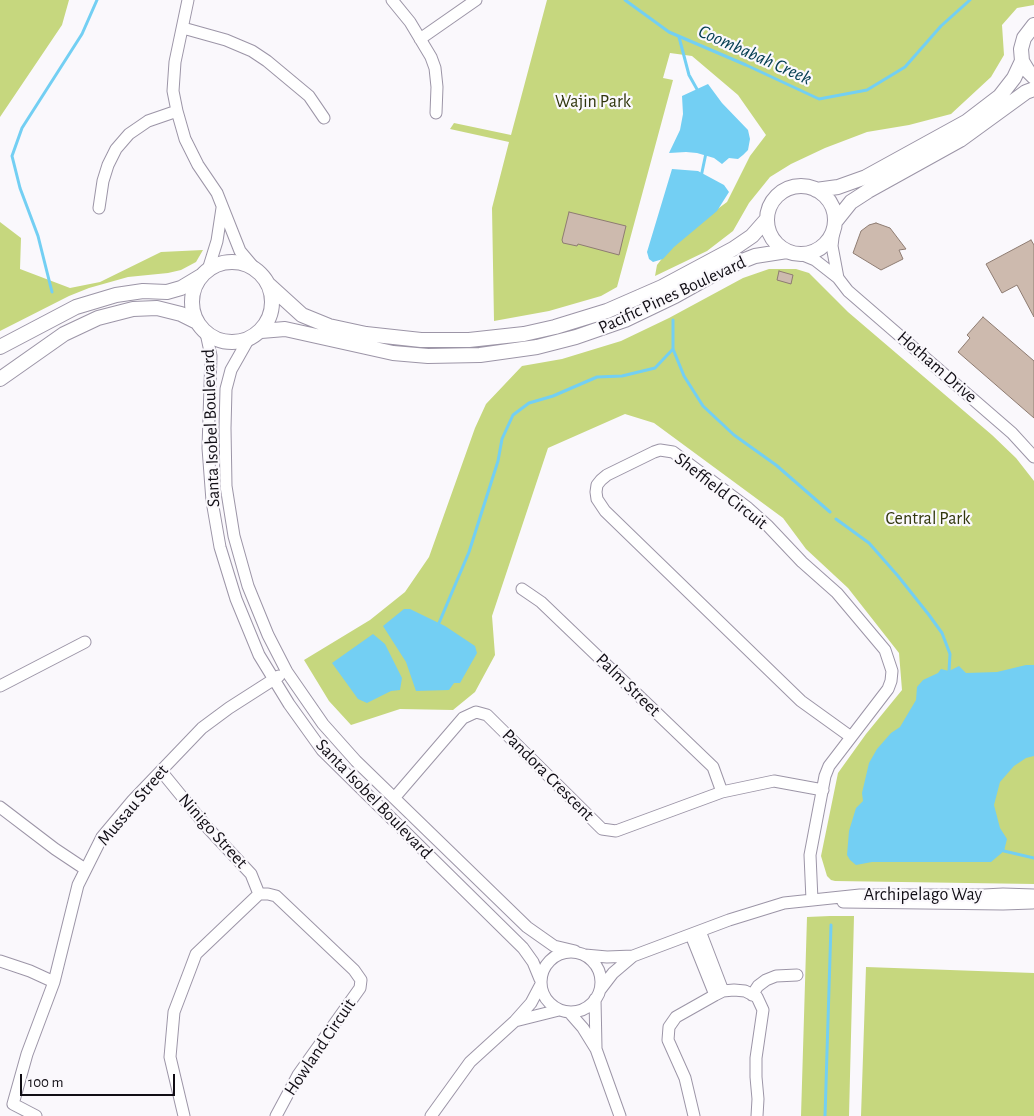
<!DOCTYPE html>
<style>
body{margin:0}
#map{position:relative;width:1034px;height:1116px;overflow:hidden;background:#faf8fc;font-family:"Alegreya Sans",sans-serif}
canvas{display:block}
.scale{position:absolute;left:20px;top:1074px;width:155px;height:22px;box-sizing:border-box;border:2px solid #110e15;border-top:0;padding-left:6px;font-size:15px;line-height:18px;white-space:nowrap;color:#110e15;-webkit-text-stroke:4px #faf8fc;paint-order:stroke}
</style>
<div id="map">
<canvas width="1034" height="1116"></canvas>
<div class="scale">100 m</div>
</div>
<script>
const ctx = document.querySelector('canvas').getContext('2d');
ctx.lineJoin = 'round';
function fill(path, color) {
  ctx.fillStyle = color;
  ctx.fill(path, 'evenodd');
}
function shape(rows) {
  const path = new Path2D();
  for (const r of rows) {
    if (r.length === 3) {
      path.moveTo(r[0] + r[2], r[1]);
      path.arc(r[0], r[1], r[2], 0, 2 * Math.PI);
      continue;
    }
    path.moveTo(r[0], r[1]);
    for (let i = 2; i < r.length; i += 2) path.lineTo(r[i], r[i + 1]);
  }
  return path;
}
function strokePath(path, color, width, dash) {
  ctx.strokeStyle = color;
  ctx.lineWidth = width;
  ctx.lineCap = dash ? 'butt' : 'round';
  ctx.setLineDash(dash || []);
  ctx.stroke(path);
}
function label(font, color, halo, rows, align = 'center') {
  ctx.font = font + ' "Alegreya Sans",sans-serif';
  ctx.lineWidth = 4.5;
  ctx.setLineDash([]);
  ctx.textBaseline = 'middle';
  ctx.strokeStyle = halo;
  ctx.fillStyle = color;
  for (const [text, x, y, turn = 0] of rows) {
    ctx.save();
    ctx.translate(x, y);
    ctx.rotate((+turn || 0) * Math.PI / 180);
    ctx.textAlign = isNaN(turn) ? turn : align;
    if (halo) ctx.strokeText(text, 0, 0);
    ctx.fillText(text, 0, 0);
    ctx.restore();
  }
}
fill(shape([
 [0,0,69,0,62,25,0,117],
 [547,0,1034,0,1034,5,1017,8,1002,25,1004,55,991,77,951,114,909,125,867,132,825,148,791,164,770,177,749,203,733,231,707,251,655,276,657,265,677,239,727,202,750,156,766,135,738,95,692,56,670,53,663,78,673,80,617,287,601,296,549,311,494,321,492,208,509,142,450,129,454,123,511,135],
 [0,222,21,238,20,269,70,288,100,282,161,252,203,250,196,262,181,270,168,273,128,277,89,288,69,296,0,331],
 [769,269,796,269,809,273,848,312,992,435,1016,458,1034,481,1034,884,835,881,831,880,827,876,821,856,838,773,866,734,902,690,899,653,848,588,806,549,783,518,654,423,625,414,548,448,492,616,495,655,475,692,453,710,400,709,351,725,329,701,304,660,370,620,405,592,429,557,475,428,486,404,522,366,562,359,621,341,669,318,743,278],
 [830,916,854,916,849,1116,801,1116,807,917],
 [866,967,1034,973,1034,1116,861,1116]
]), '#c6d77e');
fill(shape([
 [708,84,722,103,748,130,750,139,748,150,743,155,738,159,729,158,722,164,714,158,697,153,686,152,669,153,680,130,683,114,682,96],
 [672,169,698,171,724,185,729,192,717,211,674,247,663,259,653,262,649,259,647,252],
 [404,609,410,609,445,626,475,646,477,653,460,683,454,683,449,690,416,691,406,662,383,626],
 [373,634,385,644,402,678,400,690,391,691,367,703,358,699,332,663],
 [1026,665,1034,665,1034,756,1026,758,1014,766,1000,782,994,805,1000,828,1007,839,1004,851,991,862,872,862,856,865,850,860,847,855,849,831,856,808,863,801,862,793,869,763,877,749,891,733,900,727,916,700,917,687,923,680,938,673,941,669,949,671,959,666,966,673,997,672]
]), '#73cff3');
strokePath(shape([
 [625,0,669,32,746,65,819,99,867,90,905,67,941,26,970,0],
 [679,37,689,75,698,91],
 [701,177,706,153],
 [52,292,38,236,20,188,12,156,22,128,82,34,97,0],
 [673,320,673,349,684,376,703,406,734,435,776,465,830,512],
 [836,519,869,543,898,576,929,615,942,633,950,654,949,671],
 [439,623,469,552,498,461,502,439,513,415,529,403,553,396,597,377,622,376,655,368,673,349],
 [1004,851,1034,858],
 [825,1116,831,925]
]), '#73cff3', 3);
const building = shape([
 [569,212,626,226,619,255,578,244,577,246,563,243,562,240,569,212],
 [876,223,890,228,906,249,899,250,903,259,881,270,853,253,861,231,869,225,876,223],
 [1031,240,1034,245,1034,317,1017,285,1002,293,986,264,1031,240],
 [779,271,793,275,791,284,777,280,779,271],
 [983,317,1034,361,1034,418,958,352,970,338,967,335,983,317]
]);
fill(building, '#cdbaae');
strokePath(building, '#8e7c72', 1);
const minor = shape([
 [188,0,175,62,173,91,177,111,185,139,198,165,217,193,240,251,256,270],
 [392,0,410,22,431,57,435,68,437,87,436,113],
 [183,28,226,40,252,51,267,61,309,96,324,118],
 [420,39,476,0],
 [99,208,103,181,108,165,116,149,129,134,148,121,177,111],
 [834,229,832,246,838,278],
 [798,253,815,260,838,278,848,291,1012,433,1034,457],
 [208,270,217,241,222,208],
 [206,333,211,356,208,448,212,501,220,547,236,599,259,655,289,704,322,750,523,948,533,962,540,979],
 [248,340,231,370,226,389,225,428,226,486,234,536,248,586,268,635,287,672,323,724,356,761,527,927,554,946,575,951],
 [522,589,541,602,713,767,722,792],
 [0,686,85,642],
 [161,771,206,826,251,874,259,894],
 [395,797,463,718,476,712,487,715,602,829,616,831,722,792,774,781,823,790],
 [0,807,55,849,85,869],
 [812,900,810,855,825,776,829,766,888,689,891,681,892,671,885,650,837,593,802,562,767,525,748,508,673,452,660,450,654,452,607,475,601,480,597,485,596,492,597,499,605,511,801,701,851,737],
 [843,902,1003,904,1032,903],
 [700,931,723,991],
 [691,935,715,995],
 [571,982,30],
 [585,955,607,957,633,956,729,920,784,903,860,895,984,895,1003,894,1034,895],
 [0,961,30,971,54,982],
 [600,990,613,973,633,956],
 [752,995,758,986,766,980,776,976,797,975],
 [595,999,596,1048],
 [569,1012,583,1028,596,1049,620,1116],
 [515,1021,559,1010],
 [36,1116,13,1104,27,1054,54,982,78,885,102,837,133,800,202,728,229,708,279,676],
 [184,1116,170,1057,174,1012,190,970,196,954,259,894,268,894,276,896,354,970,361,980,360,988,298,1075,276,1116],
 [431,1116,470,1062,515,1021,531,1003,540,986],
 [694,1116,685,1078,668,1040,669,1027,676,1017,715,995,723,991,734,990,745,991,757,997,763,1010,756,1058,756,1077,758,1099,757,1116]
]);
const major = shape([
 [1034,25,1024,38,1021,49,1022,61,1028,71,1034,77],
 [801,220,34],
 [816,190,838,187,866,177,966,122,1000,96,1014,78,1022,61],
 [835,222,851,202,868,191,960,140,1026,92,1034,89],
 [232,302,40],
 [269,285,302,315,329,326,366,334,421,340,469,340,524,334,555,327,607,311,662,287,733,249,752,236,767,219],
 [261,331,285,329,393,353,428,356,480,355,537,347,576,337,625,320,675,296,727,267,755,256,787,251],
 [0,347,76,307,116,295,143,291,167,292,181,288,201,276],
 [0,379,64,334,98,318,133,309,157,308,181,314,197,322]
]);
strokePath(minor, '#9c95a7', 13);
strokePath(major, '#9c95a7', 16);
strokePath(minor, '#fff', 11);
strokePath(major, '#fff', 14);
label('18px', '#30360c', '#faf8fc', [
 ["Wajin Park",593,102],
 ["Central Park",928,519]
]);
label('18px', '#110e15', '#faf8fc', [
 ["Pacific Pines Boulevard",672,295,-25],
 ["Hotham Drive",937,367,41],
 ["Santa Isobel Boulevard",211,428,-92],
 ["Sheffield Circuit",721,491,38],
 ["Palm Street",628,685,44],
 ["Pandora Crescent",548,775,45],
 ["Santa Isobel Boulevard",374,799,46],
 ["Mussau Street",133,805,-50],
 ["Ninigo Street",213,831,48],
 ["Archipelago Way",923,895],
 ["Howland Circuit",320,1047,-56]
]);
label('italic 19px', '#084154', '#faf8fc', [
 ["Coombabah Creek",755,55,24]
]);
</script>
